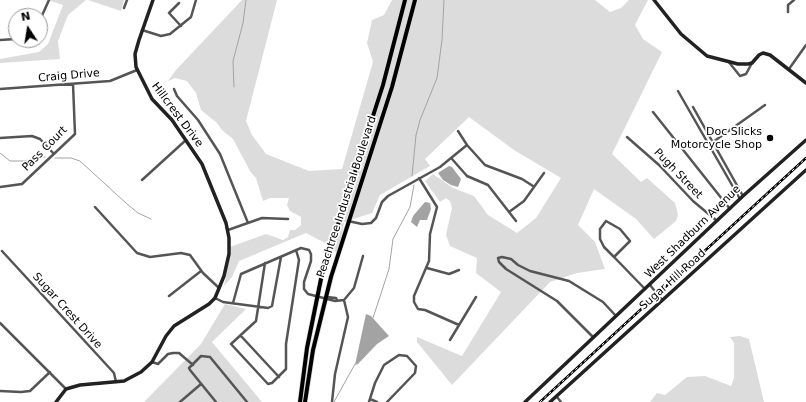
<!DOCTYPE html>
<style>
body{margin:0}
#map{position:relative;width:806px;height:402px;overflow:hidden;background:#fff;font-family:"DejaVu Sans",sans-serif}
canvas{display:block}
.north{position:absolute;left:8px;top:8px;width:40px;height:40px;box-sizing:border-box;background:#fff;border:1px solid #999;border-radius:50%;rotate:348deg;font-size:11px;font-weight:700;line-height:16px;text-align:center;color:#000}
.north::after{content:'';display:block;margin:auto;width:14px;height:18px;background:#000;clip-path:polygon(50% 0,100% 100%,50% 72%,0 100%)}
</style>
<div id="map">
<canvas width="806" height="402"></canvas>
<div class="north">N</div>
</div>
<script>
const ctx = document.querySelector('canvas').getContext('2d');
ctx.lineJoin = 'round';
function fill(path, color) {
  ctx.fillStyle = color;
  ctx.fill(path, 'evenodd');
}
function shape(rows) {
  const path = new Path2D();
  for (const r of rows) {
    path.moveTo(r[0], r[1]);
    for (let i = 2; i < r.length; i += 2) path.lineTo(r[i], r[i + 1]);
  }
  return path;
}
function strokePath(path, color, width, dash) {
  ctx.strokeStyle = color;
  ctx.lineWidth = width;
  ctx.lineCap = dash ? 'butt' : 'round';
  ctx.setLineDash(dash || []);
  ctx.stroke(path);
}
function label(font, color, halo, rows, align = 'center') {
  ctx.font = font + ' "DejaVu Sans",sans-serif';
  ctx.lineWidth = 3.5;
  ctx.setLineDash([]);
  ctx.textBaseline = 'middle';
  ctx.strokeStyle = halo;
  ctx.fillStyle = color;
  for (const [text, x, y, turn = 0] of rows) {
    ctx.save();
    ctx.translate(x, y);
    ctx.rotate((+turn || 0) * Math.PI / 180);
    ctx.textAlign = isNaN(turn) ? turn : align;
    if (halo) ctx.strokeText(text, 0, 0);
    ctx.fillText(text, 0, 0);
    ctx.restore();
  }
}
fill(shape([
 [48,0,86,0,68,15,58,41,60,59,0,63,0,59,39,52,48,44,63,5],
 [88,0,124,0,121,11],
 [242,0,277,0,246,121,252,135,266,154,309,171,342,169,373,62,367,43,372,20,384,15,392,0,595,0,610,12,621,8,629,0,648,0,635,25,643,39,662,52,612,154,641,182,647,178,675,203,678,215,676,221,654,239,636,219,594,189,578,225,595,242,605,269,577,273,550,282,452,385,417,342,417,337,462,356,501,292,476,273,477,258,450,246,446,235,452,208,450,201,446,198,440,202,425,181,433,174,453,188,474,196,488,215,517,233,536,218,561,178,514,150,469,117,425,159,430,166,380,195,372,213,344,222,339,255,325,243,306,233,239,261,232,277,224,286,231,251,230,247,266,234,283,240,288,237,290,230,295,230,301,225,301,217,290,211,287,205,289,198,270,198,263,201,256,178,250,171,233,139,222,130,216,122,201,110,196,93,187,81,175,78,168,81,176,70],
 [225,304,246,309,212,342,262,402,144,402,201,344],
 [740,336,749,339,764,402,650,402,657,393,665,395,687,377,705,376,731,386,734,378,734,343,730,337]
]), '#dcdcdc');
fill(shape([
 [449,166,452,167,461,179,458,187,451,185,443,180,438,173],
 [425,202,430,203,431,209,427,220,420,220,417,227,411,222,413,216],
 [366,314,371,316,389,336,377,344,358,364,355,365]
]), '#a3a3a3');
strokePath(shape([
 [234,87,233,61,243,23,246,0],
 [0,153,10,161,24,161,45,157],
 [55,158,71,158,80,161,127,204,138,213,151,219],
 [412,176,416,135,420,120,437,78,442,40,444,0],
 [373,318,389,269,393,239,410,207,414,185],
 [334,402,355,364]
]), '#a3a3a3', 1);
const primary = shape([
 [300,402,307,348,322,274,383,85,405,0],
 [305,402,313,350,331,277,392,87,415,0]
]);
strokePath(primary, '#dbdbdb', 5.5);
strokePath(shape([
 [179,3,169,13,181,26],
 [124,8,127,0],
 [788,12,788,5,794,0],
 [40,20,49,0],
 [142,30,161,36,170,34,191,17,196,0],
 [0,40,16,39],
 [728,61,740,76,746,74,752,63],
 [789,69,806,45],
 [0,89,110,81,137,70],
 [174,89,177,96,198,120,220,154,248,223],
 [678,91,740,199],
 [693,107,743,196],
 [653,112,730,209],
 [458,131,467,145,485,165,522,179,533,186],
 [627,137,659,165,693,201,717,221],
 [0,138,32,136,40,139,54,154],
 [713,142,765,105],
 [452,159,467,176,488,185,516,221],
 [419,178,437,207,430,234,429,261,414,296,414,302,418,309,425,310,459,325],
 [142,180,186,140],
 [0,187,22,184,75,134,73,84],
 [95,207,137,253,150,257,181,253,190,255,203,273,219,288],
 [509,212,524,201,544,173],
 [348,221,362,224,371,223,376,218,382,202,388,196,440,167,467,145],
 [606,221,620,229,630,241,614,257,604,247,600,239,600,229,606,221],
 [228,230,262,218,288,219],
 [2,251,114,373,116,382],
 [614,257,645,289],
 [265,263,256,321,231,344,268,384,272,383,286,369,286,344,299,260,296,250],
 [427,268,449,274,459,270],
 [650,285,662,300],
 [169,296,201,271],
 [327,297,336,298,337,300],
 [215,298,223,302,268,308,272,306,281,257],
 [344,300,354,288,363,256],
 [233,303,241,274,301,248,309,250,311,254,311,261,304,282,304,289,308,294,335,301,344,300],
 [0,323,66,389],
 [241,336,279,377],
 [593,337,557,301,506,269,499,262,498,258,502,257,511,259,518,265,530,271,569,281,603,302,616,316],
 [450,340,476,297],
 [152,362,158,364,168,354,173,353,179,353,193,365],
 [0,391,21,392,30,391,50,372],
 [557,397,561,402],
 [370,399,377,402],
 [180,402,201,384],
 [216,402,190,370,189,368,201,356,210,357,247,402],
 [332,402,335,374,348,317,344,300],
 [369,402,375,383,384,365,399,355,407,356,416,366,415,373,387,402]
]), '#555', 2.5);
strokePath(shape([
 [654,0,681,34,707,56,738,64,748,64,752,63,759,55,763,53,770,55,806,83],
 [56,402,66,389,80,385,124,381,141,372,152,362,166,336,174,326,209,304,215,298,224,276,229,254,229,238,226,223,202,164,172,120,152,99,136,67,135,54,139,40,153,0],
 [525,402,743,196,806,140],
 [550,402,806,170]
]), '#222', 3.5);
strokePath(primary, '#000', 4);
const rail = shape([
 [540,402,806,158]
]);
strokePath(rail, '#000', 2.5);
strokePath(rail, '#fff', 1, [3]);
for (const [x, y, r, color] of [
 [770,138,4,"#000"]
]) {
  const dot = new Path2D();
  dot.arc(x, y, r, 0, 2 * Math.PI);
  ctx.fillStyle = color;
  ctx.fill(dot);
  strokePath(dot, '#fff', 1.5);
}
label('11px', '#000', '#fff', [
 ["Craig Drive",69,76,-5],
 ["Hillcrest Drive",177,115,53],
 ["Pass Court",45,149,-45],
 ["Pugh Street",678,174,46],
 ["Peachtree Industrial Boulevard",347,197,-72],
 ["West Shadburn Avenue",693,232,-44],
 ["Sugar Hill Road",673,280,-42],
 ["Sugar Crest Drive",67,311,48]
]);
label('11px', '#000', '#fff', [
 ["Doc Slicks",762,132],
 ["Motorcycle Shop",762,145]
], 'right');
</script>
